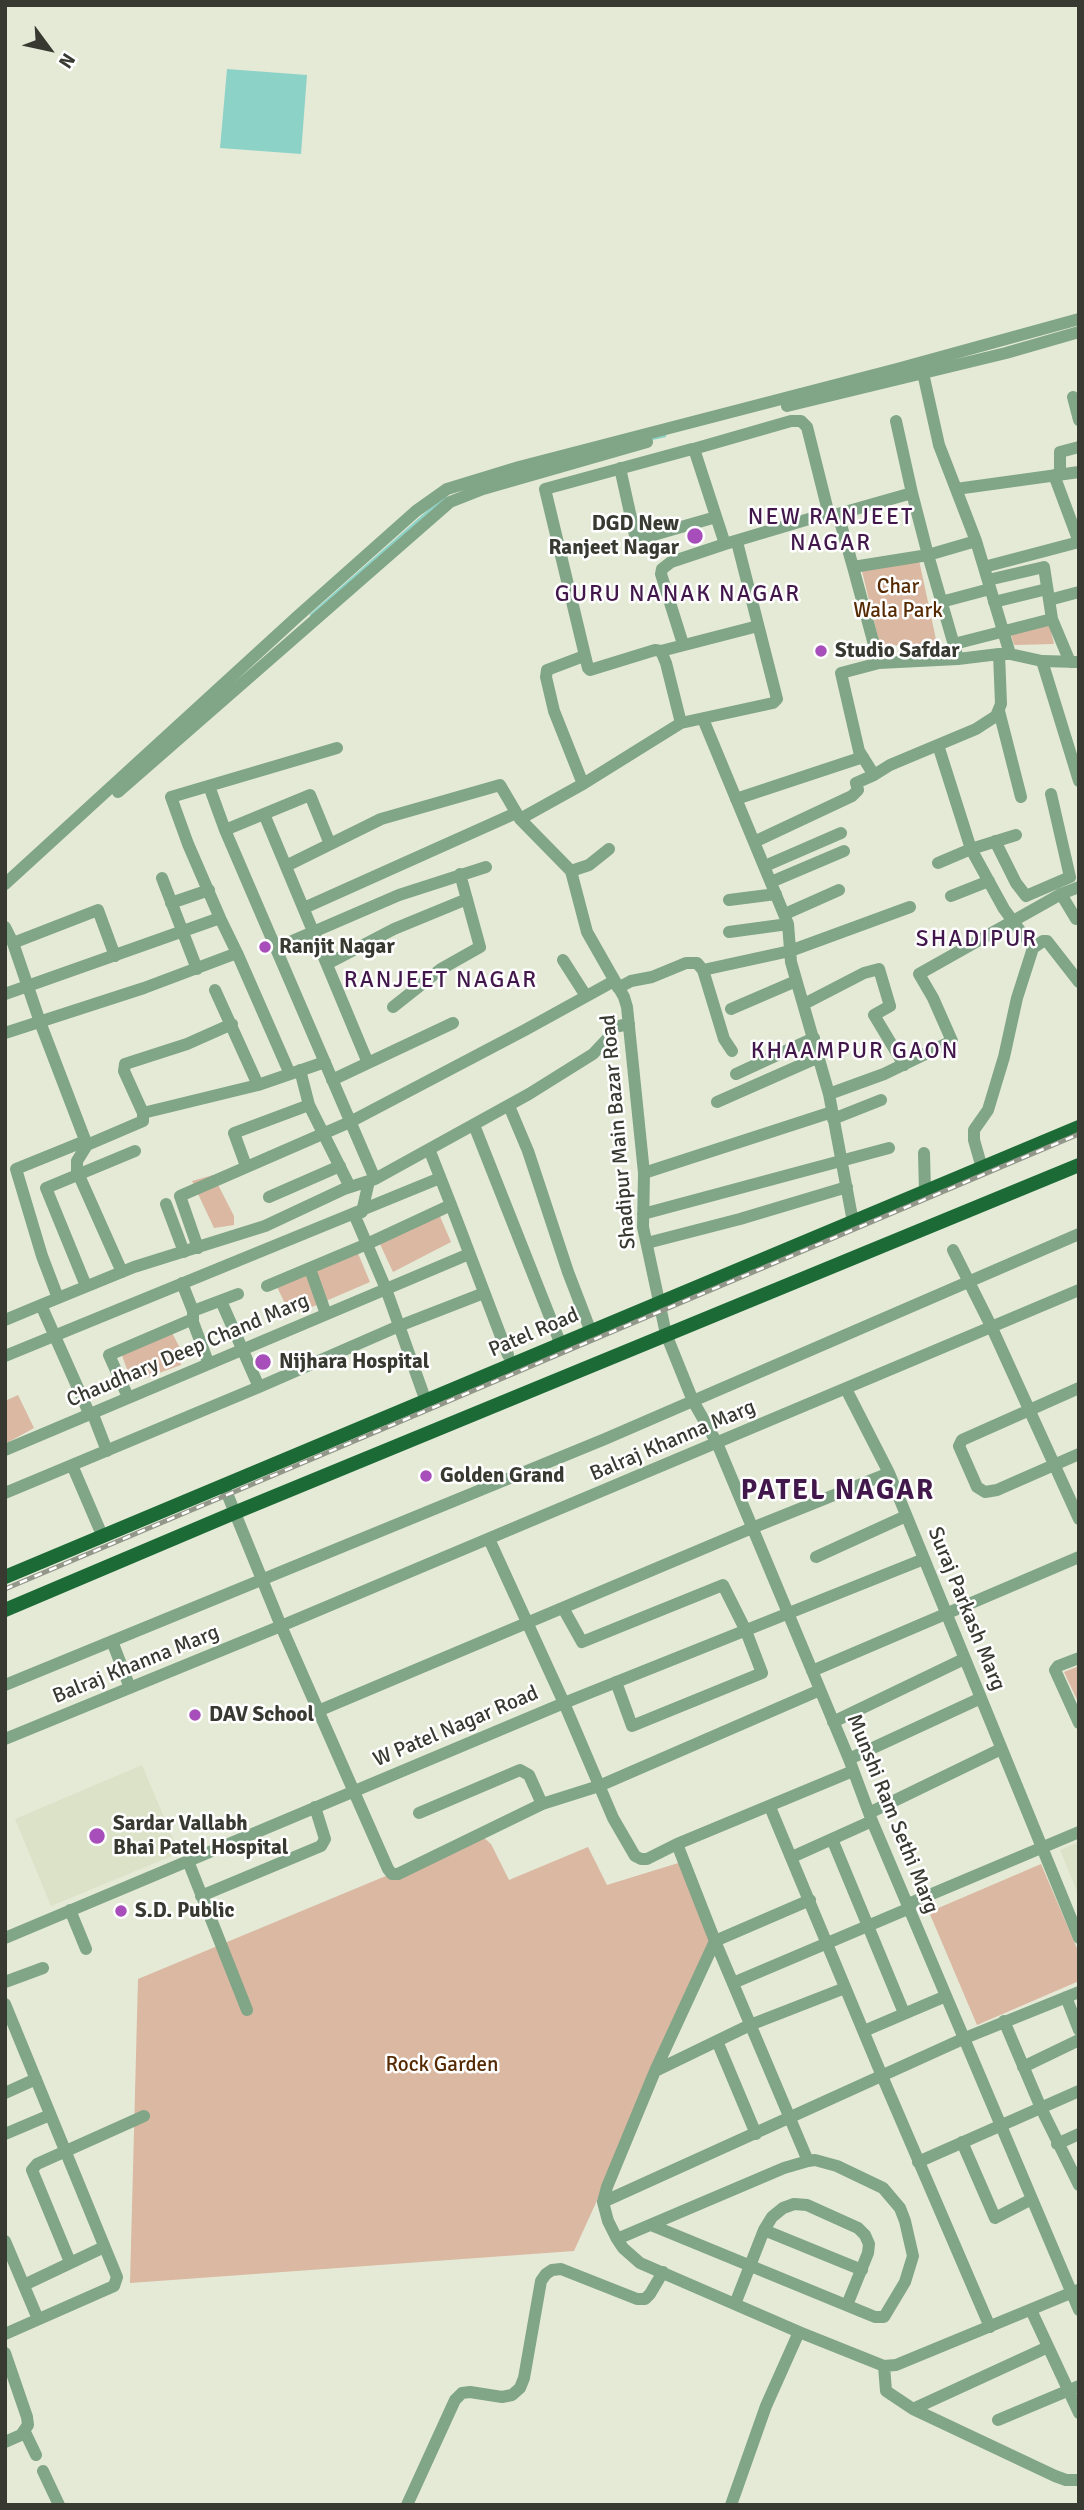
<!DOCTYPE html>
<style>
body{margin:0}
#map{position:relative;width:1084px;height:2510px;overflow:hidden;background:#e5ead7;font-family:Signika,sans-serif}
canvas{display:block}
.frame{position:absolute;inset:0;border:7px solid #383a32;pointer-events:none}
.north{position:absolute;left:14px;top:14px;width:70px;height:70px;-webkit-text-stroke:5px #fff;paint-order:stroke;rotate:123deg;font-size:19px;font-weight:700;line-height:28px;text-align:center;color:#383a32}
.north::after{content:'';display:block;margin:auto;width:24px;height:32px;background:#383a32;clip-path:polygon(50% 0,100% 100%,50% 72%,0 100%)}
</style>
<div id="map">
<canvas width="1084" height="2510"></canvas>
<div class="frame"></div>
<div class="north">N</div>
</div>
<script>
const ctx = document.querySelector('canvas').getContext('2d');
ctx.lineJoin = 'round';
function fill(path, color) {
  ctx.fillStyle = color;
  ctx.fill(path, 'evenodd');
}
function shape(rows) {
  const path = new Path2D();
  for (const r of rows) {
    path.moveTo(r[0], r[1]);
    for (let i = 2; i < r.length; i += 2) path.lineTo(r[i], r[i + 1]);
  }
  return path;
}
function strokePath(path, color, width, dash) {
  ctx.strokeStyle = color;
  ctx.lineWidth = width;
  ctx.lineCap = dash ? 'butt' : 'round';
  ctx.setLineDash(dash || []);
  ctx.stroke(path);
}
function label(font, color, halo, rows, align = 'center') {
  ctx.font = font + ' Signika,sans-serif';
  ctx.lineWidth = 5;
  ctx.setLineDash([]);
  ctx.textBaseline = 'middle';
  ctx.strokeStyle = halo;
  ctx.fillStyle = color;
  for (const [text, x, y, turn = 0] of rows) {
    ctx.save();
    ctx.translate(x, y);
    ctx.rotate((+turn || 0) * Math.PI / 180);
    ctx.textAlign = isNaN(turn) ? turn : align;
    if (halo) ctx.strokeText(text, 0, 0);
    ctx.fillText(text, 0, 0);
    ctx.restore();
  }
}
fill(shape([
 [142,1765,179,1853,51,1906,15,1819],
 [1079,1842,1079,1896,1060,1850]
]), '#dbe2c7');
fill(shape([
 [919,560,937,644,880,646,862,571],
 [1049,623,1054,644,1014,645,1011,635],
 [213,1175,234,1216,234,1225,214,1228,192,1181],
 [439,1214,451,1242,393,1272,379,1242],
 [357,1251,370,1282,291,1316,277,1287],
 [171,1331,180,1348,181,1365,132,1383,120,1350],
 [18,1395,34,1428,5,1444,5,1401],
 [1079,1666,1079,1704,1064,1672],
 [482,1836,491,1844,509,1880,588,1847,607,1885,688,1860,715,1941,574,2251,130,2283,138,1979],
 [1041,1864,1079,1953,1079,1981,977,2025,929,1912]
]), '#dab8a2');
fill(shape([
 [227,69,307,75,301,154,220,148]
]), '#8dd2c6');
strokePath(shape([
 [651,439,665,436],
 [311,615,430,510,446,498]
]), '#8dd2c6', 2.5);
strokePath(shape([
 [923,373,939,445,956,489],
 [1073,397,1079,420],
 [787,406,1006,353,1079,332],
 [896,421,912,493],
 [690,450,791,421,801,421,807,427,829,515],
 [620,468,636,540,716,517],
 [1060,474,1060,452,1079,447],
 [1054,475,1079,542],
 [976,541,1010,654],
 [853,567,879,663],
 [984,567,1079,542],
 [988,580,1044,567,1052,619,1070,662],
 [1049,600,1079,592],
 [941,602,990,589],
 [994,602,1047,589],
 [683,644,661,574,662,569,671,562,725,544],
 [954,644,1052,619],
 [661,651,758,626],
 [999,654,1001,704,996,716,976,729,890,765,874,775,859,751,841,673,879,663,958,659,999,654,1010,654,1042,661,1079,662],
 [958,659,928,555,976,541,956,489,1079,472],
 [1042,661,1079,781],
 [999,711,1021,797],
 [703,719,788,924,791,962,829,1094,853,1222],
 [681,723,773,703,777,699,737,542],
 [938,745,971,849,1004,909,1033,948,1043,941,1047,941,1079,982],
 [583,784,554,711,546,677,547,670,584,656],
 [118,792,450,502,483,489,647,442],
 [736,799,863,757],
 [264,814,368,1063,332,1080],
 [520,819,583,784,681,723,666,663,661,651,655,650,590,670,588,668,545,489,692,449,695,452,725,544,819,516,838,514,853,567,928,555,912,493,838,514],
 [225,830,310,795,330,844],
 [995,841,1016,883,1026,896,1070,877,1051,794],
 [754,842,852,796,858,790,856,783,874,775],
 [938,863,971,849,1016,835],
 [286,866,381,819,500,785,520,819,571,871,587,932,624,997,627,1007,644,1173,643,1227,666,1334,693,1401,717,1443,849,1759,872,1821,1079,2310],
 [765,866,841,833],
 [571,871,589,865,609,849],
 [162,878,197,969],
 [771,882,844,851],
 [5,884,298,616,416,511,447,489,519,467,897,369,1079,319],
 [1061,894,1076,919,1079,917],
 [951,896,989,881],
 [729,900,776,894],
 [171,903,209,890],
 [304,908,516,813],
 [785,914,839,890],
 [220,918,188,844,171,797,337,748],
 [5,927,13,943],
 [729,932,788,924],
 [276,948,399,895,486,867],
 [563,960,586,996],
 [327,964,394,929,467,899],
 [703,970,790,951,910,907],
 [618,988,631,981,652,977,686,963,697,963,703,970,724,1039,732,1051],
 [215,990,258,1085],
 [5,994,220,918,237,953],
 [804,1004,864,973,879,969,890,1006,874,1015,904,1065],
 [393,1007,441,969,480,947,460,874],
 [731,1009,796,981],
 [5,1033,144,988,237,953,290,1074],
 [368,1063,453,1023],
 [300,1070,309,1105,350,1187],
 [736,1074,814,1038],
 [829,1094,884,1074,952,1041,933,998,919,974,1061,894,1079,887],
 [717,1102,819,1057],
 [509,1106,528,1151,568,1272,591,1332],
 [143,1113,124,1071,125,1064,187,1044,232,1024],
 [833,1119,881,1100],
 [474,1125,561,1345],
 [87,1145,40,1022,13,943,98,910,115,956],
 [429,1149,451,1205],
 [924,1153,925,1192],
 [246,1166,234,1133,309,1105],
 [982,1168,974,1140,974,1130,988,1110,1004,1057,1017,998,1033,948],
 [644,1173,832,1112],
 [375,1179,529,1094,593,1054,608,1038,614,1027,629,1024],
 [269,1197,340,1166],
 [166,1204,184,1252],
 [362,1212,369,1181],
 [354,1214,386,1289,423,1393],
 [643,1214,889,1148],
 [647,1243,740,1219,847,1187],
 [198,1248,180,1196,350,1122,525,1030,614,981],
 [953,1250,992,1328,1079,1519],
 [310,1269,326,1314],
 [122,1272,77,1171,77,1161,87,1145,143,1121,143,1113,258,1085,325,1062],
 [182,1283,193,1311,193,1322,208,1362],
 [86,1286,46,1188,135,1151],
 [267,1286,367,1244,451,1205,508,1355],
 [58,1298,42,1256,16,1169,85,1141],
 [221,1301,259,1387],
 [41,1305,134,1267,265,1226,344,1189,375,1179,225,830,209,786],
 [193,1311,238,1294],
 [5,1320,41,1305,89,1413],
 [5,1356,440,1178],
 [1079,1388,962,1440,959,1446,977,1487,985,1492,997,1490,1079,1454],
 [846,1389,889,1473,1079,1938],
 [128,1397,109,1355,193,1319],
 [92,1412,107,1451],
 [5,1450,469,1254],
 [72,1465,99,1528],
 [224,1486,281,1626,388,1869,392,1874,398,1874,542,1804,599,1786,820,1690],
 [5,1493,259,1387,399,1326,484,1293],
 [489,1539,564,1703,613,1818,635,1856,641,1859,647,1859,677,1844,853,1771],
 [816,1557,906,1516],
 [563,1608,582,1642,723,1585,746,1631,762,1673,632,1726,616,1682],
 [112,1641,130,1688],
 [1079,1658,1058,1666,1055,1670,1079,1723],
 [812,1671,1079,1557],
 [5,1685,605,1439,1079,1234],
 [318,1711,752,1528,889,1473],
 [833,1722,964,1659],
 [5,1739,281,1626,1079,1290],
 [849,1759,981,1698],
 [770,1807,882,2076,990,2327],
 [419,1813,520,1770,529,1775,542,1804],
 [869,1813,1001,1749],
 [832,1839,904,2013],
 [792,1857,872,1821],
 [188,1861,247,2010],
 [201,1896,321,1846,325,1839,315,1807],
 [908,1904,1079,1832],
 [70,1910,86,1949],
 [5,1938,564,1703,924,1559],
 [5,1982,43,1968],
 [733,1983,910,1908],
 [1066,1997,1079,2030],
 [5,2004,117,2277,114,2286,5,2334],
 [1004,2021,1041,2108,1079,2185],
 [864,2031,946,1996],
 [717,2041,756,2134],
 [1023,2067,1079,2040],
 [655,2071,750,2025,845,1988],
 [5,2093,36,2079],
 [5,2134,50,2115],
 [962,2142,995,2218,1032,2199],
 [1057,2144,1079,2134],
 [918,2162,1079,2091],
 [603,2202,607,2187,655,2071,715,1941,677,1844],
 [651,2225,875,2317,884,2317,905,2282,913,2256,905,2221,900,2208,883,2188,837,2166,815,2160,808,2161],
 [764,2230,862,2270],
 [617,2239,784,2168,808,2161,715,1941,810,1900],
 [5,2241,38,2319],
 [70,2262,32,2170,37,2164,144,2116],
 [24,2285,104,2247],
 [1078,2290,896,2365,884,2366,799,2332,640,2263,623,2248,617,2239,608,2221,603,2202,965,2038,1079,1992],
 [735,2304,764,2230,772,2217,783,2208,794,2204,807,2205,858,2228,865,2235,869,2244,868,2253,847,2305],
 [1031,2310,1079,2413],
 [5,2353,27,2417,28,2425,21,2435,5,2442],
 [884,2366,886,2391,913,2409,1055,2476,1066,2480,1079,2480],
 [913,2409,1048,2347],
 [998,2420,1079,2386],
 [25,2432,36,2455],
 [43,2471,59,2505],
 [407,2505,455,2400,462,2393,470,2392,502,2397,512,2395,520,2388,524,2378,541,2281,546,2274,552,2270,561,2269,637,2299,645,2299,650,2294,663,2272],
 [731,2505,766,2406,799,2332]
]), '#80a587', 12);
strokePath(shape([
 [5,1577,1079,1127],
 [5,1610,234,1513,1079,1165]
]), '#1c6b37', 14);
const rail = shape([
 [5,1589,1079,1134]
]);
strokePath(rail, '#939789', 5);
strokePath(rail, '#fff', 2.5, [8]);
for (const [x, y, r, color] of [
 [695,536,9,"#a74eba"],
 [821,651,7,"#a74eba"],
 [265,947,7,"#a74eba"],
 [263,1362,9,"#a74eba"],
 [426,1476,7,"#a74eba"],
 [195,1715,7,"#a74eba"],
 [97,1836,9,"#a74eba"],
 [121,1911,7,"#a74eba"]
]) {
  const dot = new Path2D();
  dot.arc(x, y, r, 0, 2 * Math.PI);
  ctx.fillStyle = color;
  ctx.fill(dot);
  strokePath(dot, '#fff', 2.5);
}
label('bold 21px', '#383a32', '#fff', [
 ["DGD New",679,524,"right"],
 ["Ranjeet Nagar",679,548,"right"],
 ["Studio Safdar",835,651],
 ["Ranjit Nagar",279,947],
 ["Nijhara Hospital",279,1362],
 ["Golden Grand",440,1476],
 ["DAV School",209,1715],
 ["Sardar Vallabh",113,1824],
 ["Bhai Patel Hospital",113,1848],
 ["S.D. Public",135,1911]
], 'left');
label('21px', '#562a02', '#fff', [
 ["Char",898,587],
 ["Wala Park",898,611],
 ["Rock Garden",442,2065]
]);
label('21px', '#383a32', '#fff', [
 ["Shadipur Main Bazar Road",619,1132,-95],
 ["Patel Road",534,1333,-23],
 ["Chaudhary Deep Chand Marg",188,1351,-23],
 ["Balraj Khanna Marg",673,1441,-23],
 ["Suraj Parkash Marg",966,1609,68],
 ["Balraj Khanna Marg",136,1665,-22],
 ["W Patel Nagar Road",456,1727,-23],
 ["Munshi Ram Sethi Marg",892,1814,68]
]);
ctx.letterSpacing = '2px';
label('23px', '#42174b', '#fff', [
 ["NEW RANJEET",831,518],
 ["NAGAR",831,544],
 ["GURU NANAK NAGAR",678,595],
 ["SHADIPUR",977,940],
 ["RANJEET NAGAR",441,981],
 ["KHAAMPUR GAON",855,1052]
]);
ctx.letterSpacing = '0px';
ctx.letterSpacing = '2px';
label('bold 28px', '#42174b', '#fff', [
 ["PATEL NAGAR",838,1492]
]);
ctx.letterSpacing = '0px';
</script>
